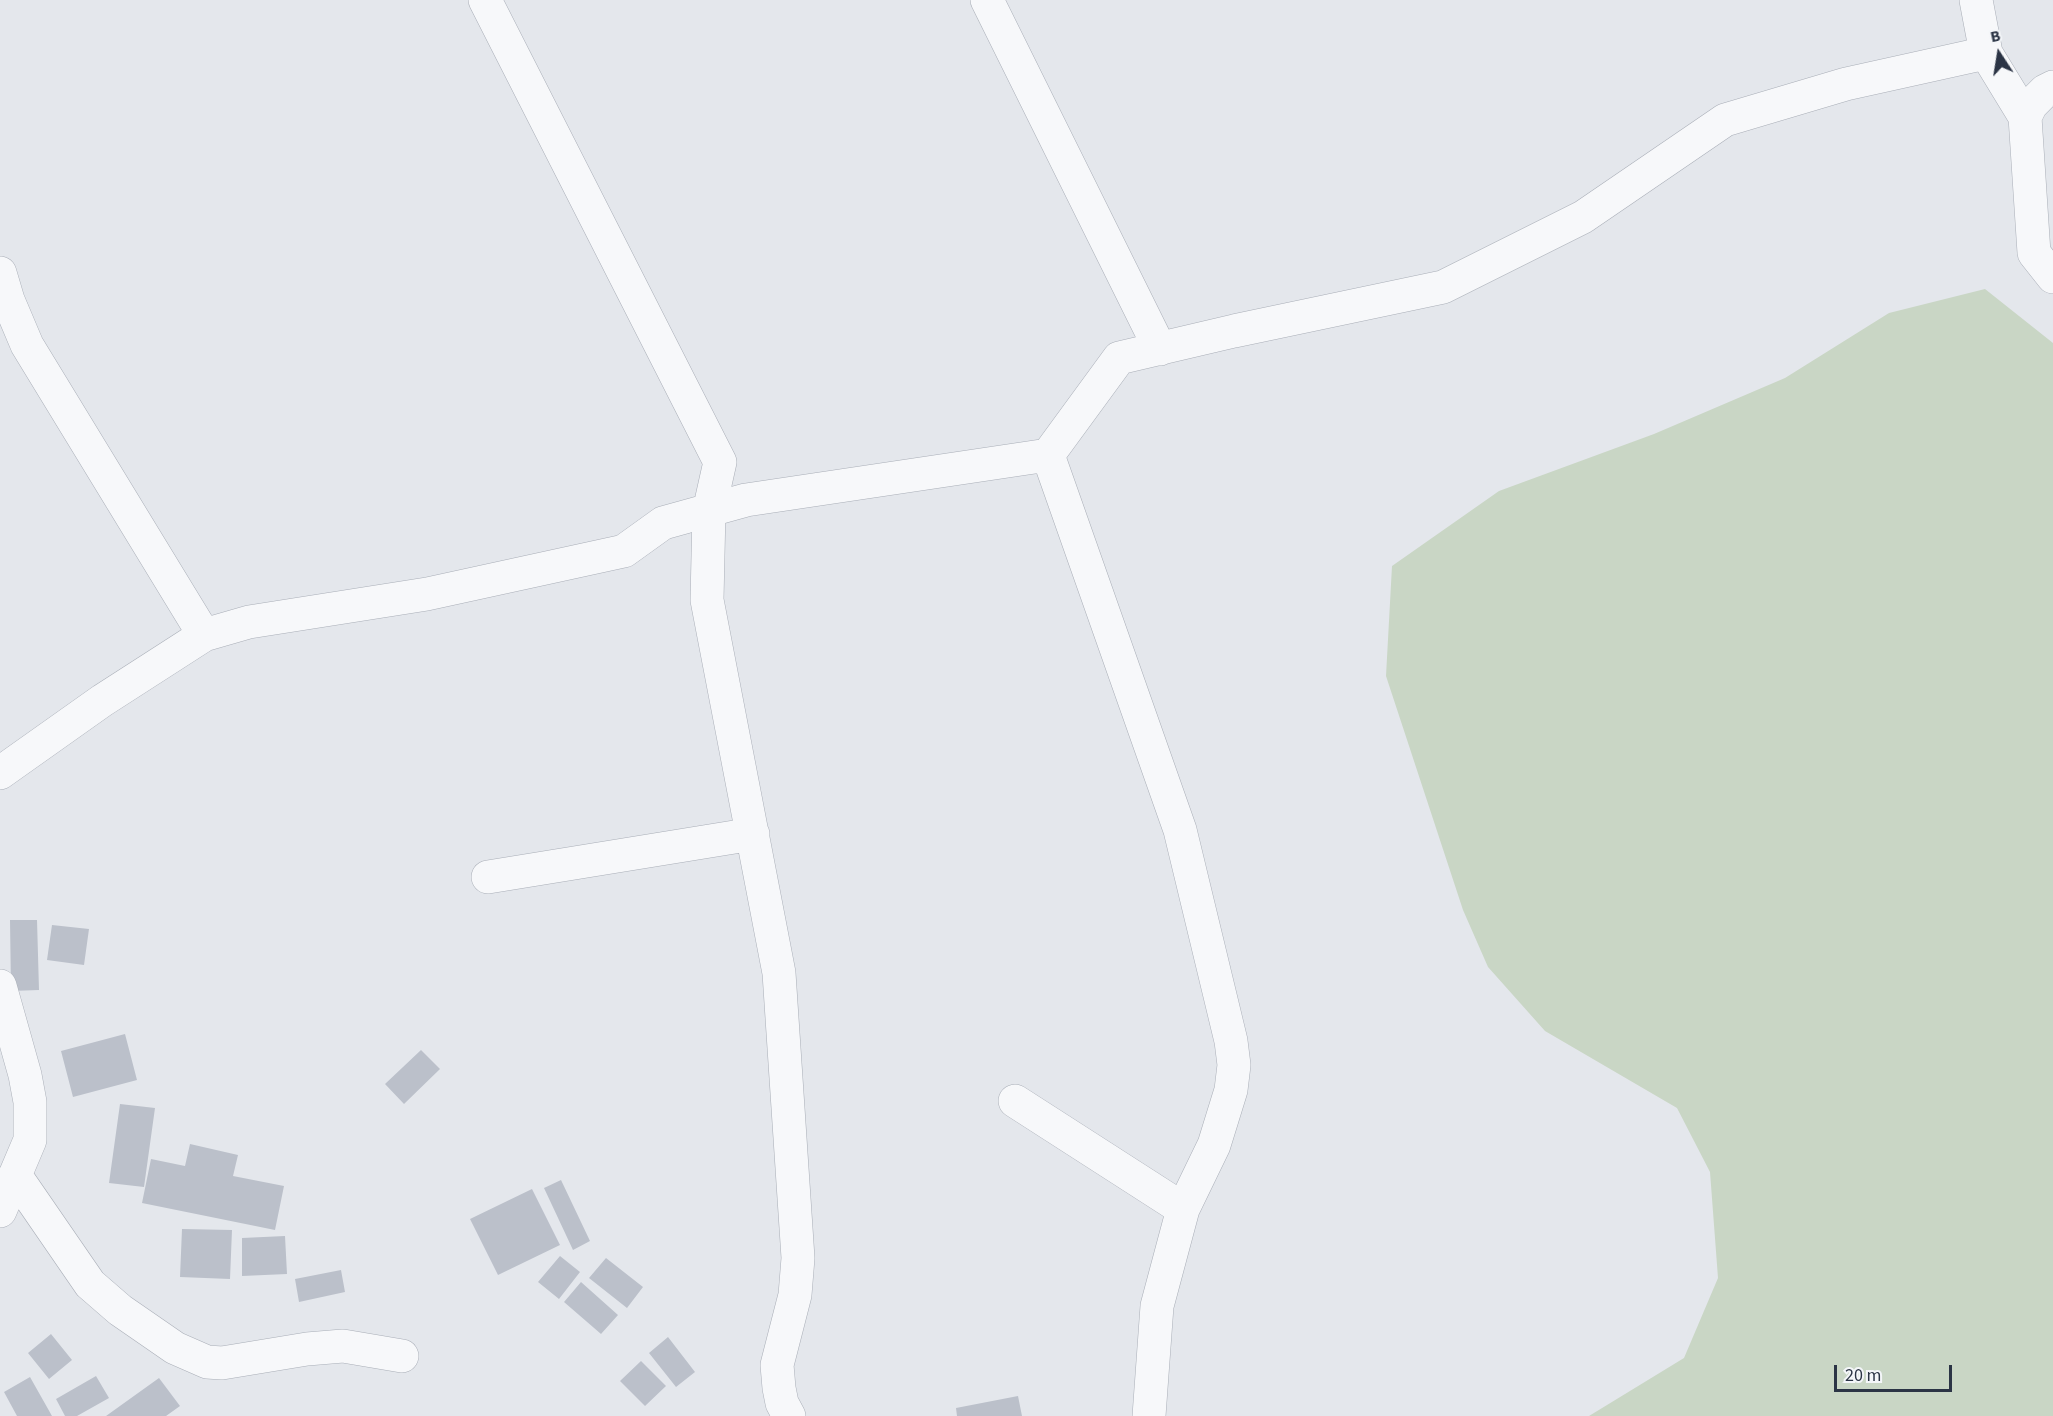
<!DOCTYPE html>
<style>
body{margin:0}
#map{position:relative;width:2053px;height:1416px;overflow:hidden;background:#e4e7ec;font-family:"Source Sans 3",sans-serif}
canvas{display:block}
.north{position:absolute;left:1969px;top:24px;width:60px;height:60px;-webkit-text-stroke:4px #f4f6f9;paint-order:stroke;rotate:348deg;font-size:16px;font-weight:700;line-height:24px;text-align:center;color:#2b3445}
.north::after{content:'';display:block;margin:auto;width:21px;height:27px;background:#2b3445;clip-path:polygon(50% 0,100% 100%,50% 72%,0 100%)}
.scale{position:absolute;left:1834px;top:1365px;width:118px;height:27px;box-sizing:border-box;border:3px solid #2b3445;border-top:0;padding-left:8px;font-size:18px;line-height:21px;white-space:nowrap;color:#2b3445;-webkit-text-stroke:4px #f4f6f9;paint-order:stroke}
</style>
<div id="map">
<canvas width="2053" height="1416"></canvas>
<div class="north">B</div>
<div class="scale">20 m</div>
</div>
<script>
const ctx = document.querySelector('canvas').getContext('2d');
ctx.lineJoin = 'round';
function fill(path, color) {
  ctx.fillStyle = color;
  ctx.fill(path, 'evenodd');
}
function shape(rows) {
  const path = new Path2D();
  for (const r of rows) {
    path.moveTo(r[0], r[1]);
    for (let i = 2; i < r.length; i += 2) path.lineTo(r[i], r[i + 1]);
  }
  return path;
}
function strokePath(path, color, width, dash) {
  ctx.strokeStyle = color;
  ctx.lineWidth = width;
  ctx.lineCap = dash ? 'butt' : 'round';
  ctx.setLineDash(dash || []);
  ctx.stroke(path);
}
fill(shape([
 [1985,289,2053,343,2053,1416,1589,1416,1684,1358,1718,1278,1710,1172,1677,1108,1545,1031,1488,967,1463,910,1386,676,1392,566,1499,491,1654,434,1785,378,1889,313]
]), '#c9d6c5');
fill(shape([
 [10,920,37,920,39,990,11,991],
 [52,925,89,929,84,965,47,960],
 [125,1034,137,1080,73,1097,61,1051],
 [421,1050,440,1069,404,1104,385,1084],
 [120,1104,155,1108,144,1187,109,1183],
 [190,1144,238,1155,233,1176,284,1186,275,1230,142,1203,151,1159,185,1166],
 [561,1180,590,1241,573,1250,544,1188],
 [532,1189,560,1245,498,1275,470,1219],
 [182,1229,232,1230,230,1279,180,1277],
 [285,1236,287,1274,242,1276,242,1238],
 [560,1256,580,1272,559,1299,538,1282],
 [606,1258,643,1287,627,1308,589,1278],
 [341,1270,345,1292,299,1302,295,1279],
 [581,1282,618,1315,601,1334,564,1302],
 [51,1334,72,1360,49,1379,28,1353],
 [668,1337,695,1372,676,1387,649,1353],
 [641,1361,666,1386,645,1406,620,1381],
 [96,1376,109,1398,77,1416,65,1416,56,1399],
 [30,1377,52,1416,17,1416,4,1392],
 [159,1378,180,1406,166,1416,106,1416],
 [1018,1396,1022,1416,957,1416,956,1408]
]), '#bbc0ca');
const minor = shape([
 [485,0,720,462,709,511,707,600,779,973,798,1258,795,1295,777,1365,779,1388,782,1403,789,1416],
 [987,0,1160,349],
 [1976,0,1986,53,2025,117,2034,253,2053,277],
 [2025,117,2031,105,2045,91,2053,87],
 [0,273,8,300,27,345,204,635],
 [1048,455,1180,830,1231,1041,1234,1065,1231,1090,1214,1145,1183,1209,1157,1306,1149,1416],
 [0,773,103,700,204,635,249,622,427,594,624,551,663,523,746,500,1048,455,1119,358,1234,331,1443,287,1583,217,1725,120,1846,84,1986,53],
 [488,877,753,834],
 [0,986,25,1075,30,1102,30,1140,0,1211],
 [1015,1101,1183,1209],
 [15,1175,90,1284,120,1310,175,1348,207,1362,222,1363,307,1349,343,1346,402,1356]
]);
strokePath(minor, '#a9aeb7', 34);
strokePath(minor, '#f7f8fa', 33);
</script>
